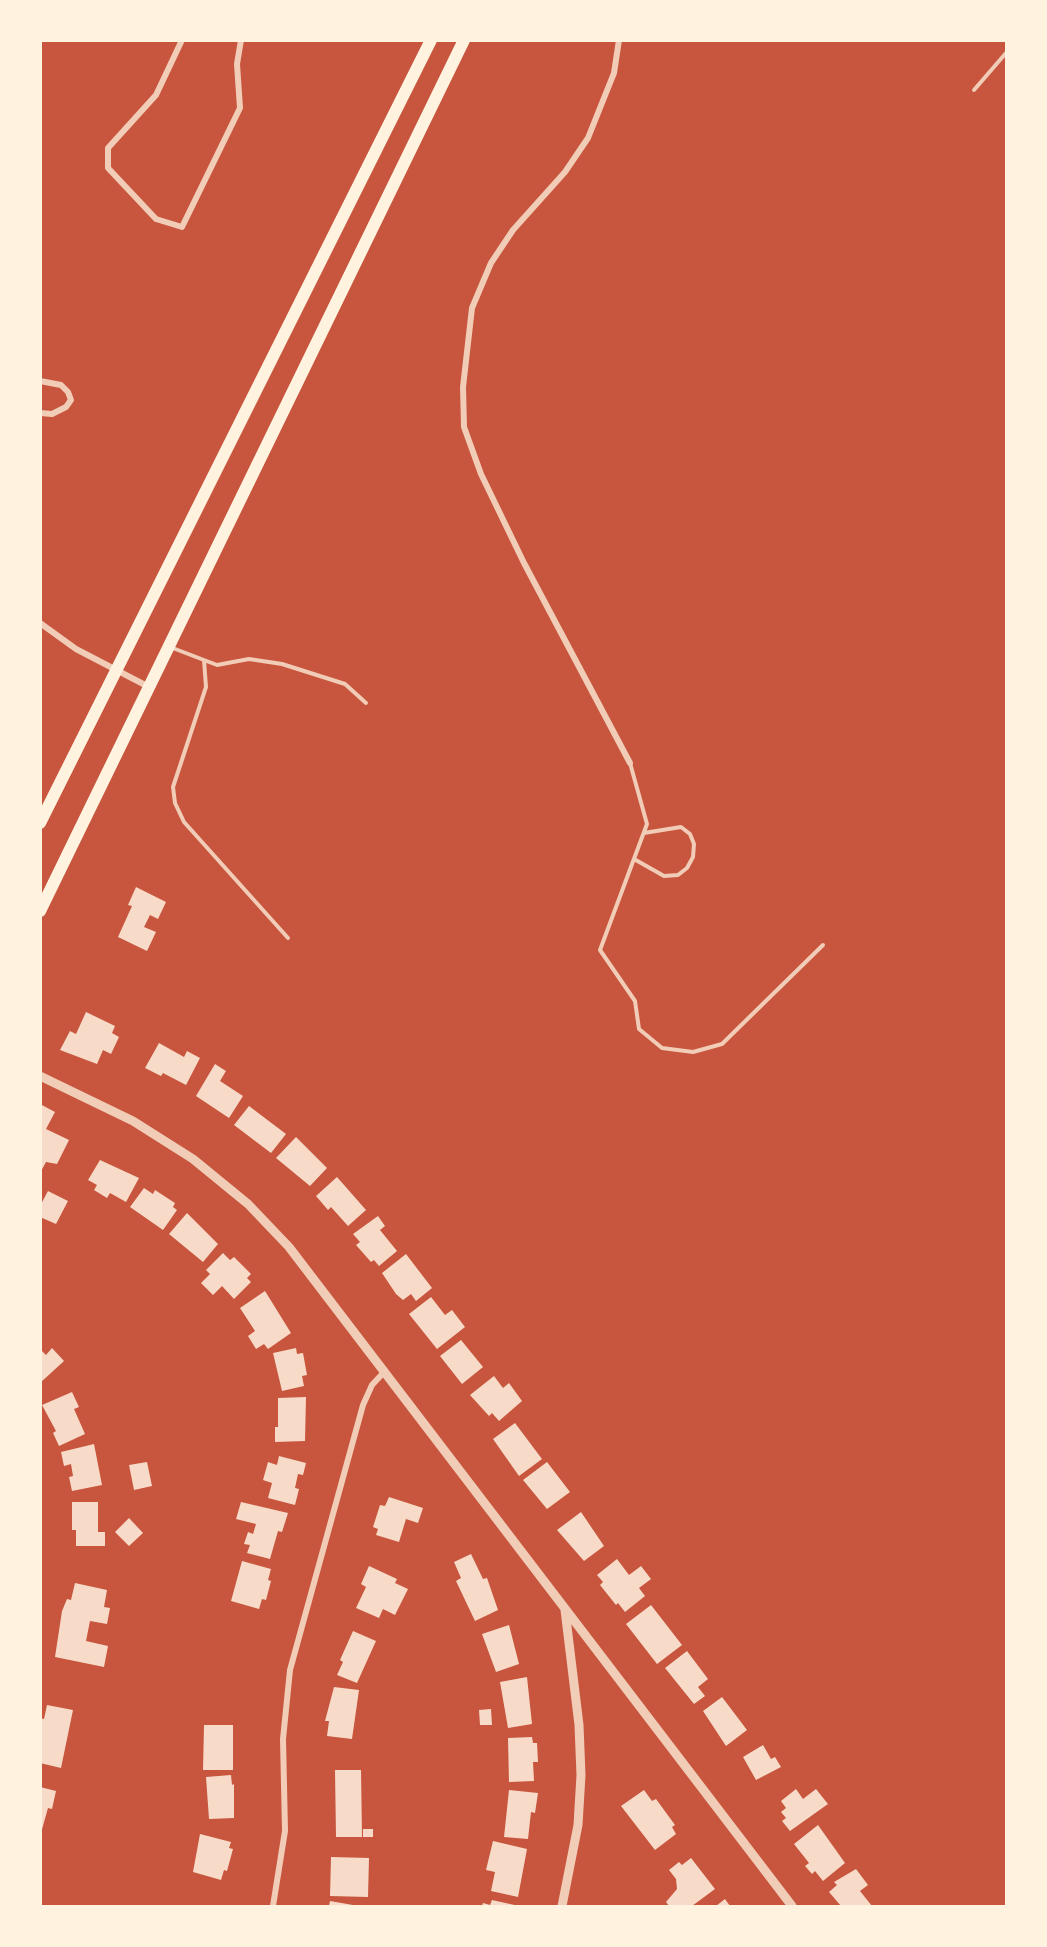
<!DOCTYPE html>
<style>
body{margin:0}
#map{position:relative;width:1047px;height:1947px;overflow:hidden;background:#c8553d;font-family:Bitter,serif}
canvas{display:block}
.frame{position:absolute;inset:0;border:42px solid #fff3e0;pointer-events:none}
</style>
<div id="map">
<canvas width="1047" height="1947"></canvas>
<div class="frame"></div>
</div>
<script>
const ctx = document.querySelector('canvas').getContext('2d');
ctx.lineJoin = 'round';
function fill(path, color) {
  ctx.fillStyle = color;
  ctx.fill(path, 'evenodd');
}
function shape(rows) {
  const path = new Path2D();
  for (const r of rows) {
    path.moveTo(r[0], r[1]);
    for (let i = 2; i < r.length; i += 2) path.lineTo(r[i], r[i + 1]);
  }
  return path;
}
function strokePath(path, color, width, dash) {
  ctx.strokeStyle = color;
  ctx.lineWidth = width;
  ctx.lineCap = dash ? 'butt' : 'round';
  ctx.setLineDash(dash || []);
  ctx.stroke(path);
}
fill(shape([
 [136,887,166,902,158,919,150,915,144,927,156,932,147,951,118,937,132,906,128,905],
 [86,1012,115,1026,112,1033,119,1037,111,1054,103,1050,97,1064,60,1050,70,1031,76,1034],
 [159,1043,184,1057,187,1051,200,1058,186,1085,163,1073,161,1076,145,1068],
 [215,1064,226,1071,220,1081,243,1096,229,1118,196,1096],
 [40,1104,55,1112,46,1129,69,1140,57,1164,46,1162,40,1173],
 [249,1106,286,1134,271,1153,234,1125],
 [296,1137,327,1168,310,1186,276,1158],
 [100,1160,139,1178,126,1202,110,1193,107,1198,94,1190,97,1185,88,1180],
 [337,1177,366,1210,348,1226,331,1207,328,1210,316,1196],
 [144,1188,153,1194,155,1190,175,1203,173,1207,177,1210,163,1230,130,1207],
 [48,1191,68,1201,56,1224,40,1217,40,1206],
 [187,1213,218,1244,203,1262,169,1234],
 [378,1216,385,1226,380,1230,397,1251,379,1266,374,1260,371,1262,356,1245,360,1242,353,1234],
 [223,1253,230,1260,234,1257,251,1274,247,1278,251,1282,234,1299,222,1286,213,1295,201,1283,210,1274,206,1270],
 [406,1254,432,1288,416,1301,411,1294,403,1300,396,1294,382,1273],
 [265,1291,291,1333,268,1349,264,1344,256,1349,248,1336,255,1331,240,1308],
 [431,1297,445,1315,452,1310,465,1327,437,1349,409,1314],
 [461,1340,483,1367,462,1384,440,1356],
 [52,1348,64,1361,40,1383,40,1349,46,1355],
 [296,1348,297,1354,303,1353,307,1375,302,1376,304,1386,282,1391,273,1353],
 [494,1376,503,1388,509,1383,522,1401,499,1421,492,1413,489,1416,470,1395],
 [72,1392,79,1407,74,1409,85,1434,59,1446,53,1433,56,1431,42,1405],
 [306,1397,305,1441,275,1442,275,1427,278,1427,278,1398],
 [515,1423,542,1459,519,1476,493,1439],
 [94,1444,102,1485,72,1491,69,1477,73,1476,71,1464,64,1466,61,1452],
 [279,1456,306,1463,303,1475,298,1474,295,1488,299,1489,295,1505,268,1498,272,1483,263,1480,268,1462,277,1465],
 [147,1462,152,1486,134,1490,129,1465],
 [547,1462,570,1492,547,1509,523,1480],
 [389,1497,423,1508,418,1523,406,1519,399,1542,376,1535,378,1529,373,1527,380,1505,385,1506],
 [72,1502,98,1502,98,1532,105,1532,105,1546,76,1546,76,1530,72,1530],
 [241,1502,288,1513,282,1532,278,1531,270,1559,247,1553,250,1545,244,1544,248,1532,253,1534,256,1524,236,1519],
 [581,1512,604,1546,584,1561,557,1530],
 [129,1518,143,1533,129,1546,115,1532],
 [471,1554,483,1579,487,1578,498,1610,475,1621,456,1581,461,1578,454,1562],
 [617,1559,629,1575,641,1566,651,1579,639,1588,645,1596,625,1612,618,1603,616,1605,600,1585,603,1582,597,1575],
 [242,1561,271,1569,268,1580,271,1581,266,1600,262,1599,259,1609,231,1601],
 [369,1566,397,1579,395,1583,408,1589,395,1615,383,1609,379,1618,356,1608,366,1587,361,1584],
 [75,1583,107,1590,104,1607,110,1608,107,1624,90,1621,86,1641,108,1646,104,1667,55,1657,62,1611,67,1599,71,1600],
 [651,1605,682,1645,657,1664,626,1624],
 [509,1625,519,1664,496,1672,482,1634],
 [353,1631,376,1641,357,1683,337,1675,343,1662,340,1660],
 [687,1651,708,1679,698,1687,705,1696,694,1704,665,1668],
 [527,1677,532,1724,508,1728,500,1682],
 [334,1687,359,1690,352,1739,327,1736,329,1721,325,1721],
 [722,1697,747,1730,726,1746,703,1711],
 [47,1705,73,1710,61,1768,40,1763,40,1718,44,1719],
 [491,1709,492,1725,480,1725,479,1710],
 [204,1725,233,1725,233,1770,203,1770],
 [532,1737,533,1743,537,1743,538,1762,533,1762,534,1781,509,1782,508,1738],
 [763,1745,771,1759,775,1757,781,1767,756,1780,743,1757],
 [335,1770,361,1770,362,1837,336,1837],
 [231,1775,232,1785,234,1784,234,1818,209,1819,206,1777],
 [40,1787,56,1791,52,1809,48,1808,41,1833],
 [796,1789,803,1799,816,1789,828,1804,790,1831,782,1821,786,1818,781,1812,786,1808,781,1801],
 [509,1790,538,1793,535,1813,531,1812,528,1839,504,1837],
 [644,1790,652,1801,656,1799,675,1825,672,1827,676,1834,655,1850,621,1806],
 [818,1825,845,1863,823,1881,815,1871,812,1874,805,1866,809,1863,794,1844],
 [363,1829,373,1829,373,1837,363,1837],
 [200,1834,231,1842,229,1848,233,1849,227,1871,224,1870,221,1880,193,1872],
 [493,1841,527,1849,518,1897,491,1891,495,1872,486,1870],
 [331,1857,369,1858,368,1897,330,1896],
 [691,1858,715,1889,692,1906,669,1906,666,1902,677,1889,676,1879,669,1870,679,1862,682,1865],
 [856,1869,868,1885,860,1891,872,1906,841,1906,829,1892,837,1885,834,1882],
 [725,1899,730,1906,716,1906],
 [492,1900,519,1906,482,1906,483,1903,490,1905],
 [330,1901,353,1905,353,1906,329,1906]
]), '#f7dbc8');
strokePath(shape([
 [974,90,1006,53],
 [170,647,217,665,249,659,282,664,345,684,366,703],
 [204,660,206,687,173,787,175,803,184,822,288,938],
 [630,763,647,824,600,950,635,1001,639,1029,662,1048,693,1052,722,1044,823,945],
 [634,859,664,876,678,875,687,868,693,857,694,844,690,834,681,827,644,833]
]), '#f1ccb7', 4);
strokePath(shape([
 [182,40,156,95,108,148,108,168,156,219,182,227,240,108,237,64,241,40],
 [619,40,614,73,588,138,565,172,513,230,491,263,472,308,463,387,464,427,481,474,524,563,630,763],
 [40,381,61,385,68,392,71,400,66,407,52,414,40,413],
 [40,623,76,649,149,687],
 [273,1906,285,1831,283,1739,290,1670,363,1405,372,1385,385,1371]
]), '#f1ccb7', 6);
strokePath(shape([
 [40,1076,133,1121,193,1159,248,1204,289,1247,792,1906],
 [562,1906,578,1825,581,1775,579,1725,565,1610]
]), '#f1ccb7', 9);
strokePath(shape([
 [40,823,431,40],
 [40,911,464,40]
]), '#fff3e0', 12);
</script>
